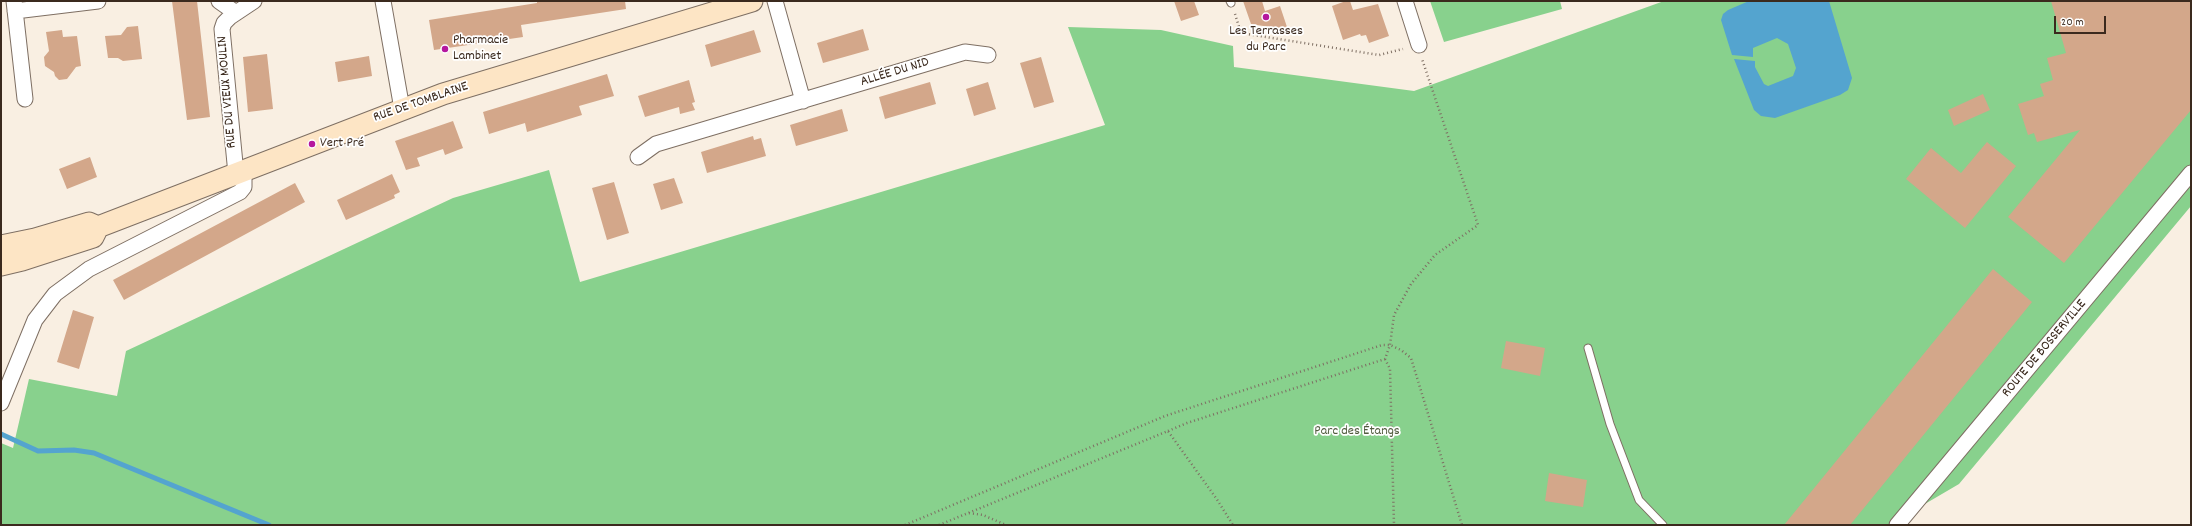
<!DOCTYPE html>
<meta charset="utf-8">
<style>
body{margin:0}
#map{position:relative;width:2192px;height:526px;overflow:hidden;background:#f9efe2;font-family:Dekko,sans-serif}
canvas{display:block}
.frame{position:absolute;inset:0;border:2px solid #3b2a1e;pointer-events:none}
.scale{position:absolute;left:2054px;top:16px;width:52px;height:18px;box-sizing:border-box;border:2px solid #3b2a1e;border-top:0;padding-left:5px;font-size:12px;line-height:14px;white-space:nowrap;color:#3b2a1e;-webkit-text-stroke:3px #fff;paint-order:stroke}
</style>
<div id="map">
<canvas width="2192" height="526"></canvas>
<div class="frame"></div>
<div class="scale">20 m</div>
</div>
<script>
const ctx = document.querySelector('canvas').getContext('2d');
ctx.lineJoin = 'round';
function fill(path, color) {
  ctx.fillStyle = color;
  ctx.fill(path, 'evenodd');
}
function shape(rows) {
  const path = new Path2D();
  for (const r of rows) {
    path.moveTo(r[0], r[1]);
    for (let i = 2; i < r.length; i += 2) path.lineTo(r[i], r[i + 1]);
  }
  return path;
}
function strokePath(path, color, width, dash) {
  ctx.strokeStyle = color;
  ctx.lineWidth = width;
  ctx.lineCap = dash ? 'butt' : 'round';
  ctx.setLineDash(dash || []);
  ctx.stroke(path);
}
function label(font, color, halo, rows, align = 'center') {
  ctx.font = font + ' Dekko,sans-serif';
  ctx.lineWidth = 3.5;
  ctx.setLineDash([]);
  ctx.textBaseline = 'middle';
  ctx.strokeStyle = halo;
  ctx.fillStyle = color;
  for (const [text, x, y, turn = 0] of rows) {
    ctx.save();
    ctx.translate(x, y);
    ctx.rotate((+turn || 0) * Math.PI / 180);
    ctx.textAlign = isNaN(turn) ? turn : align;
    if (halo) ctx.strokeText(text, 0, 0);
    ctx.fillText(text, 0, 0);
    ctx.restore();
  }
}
fill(shape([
 [1430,1,1560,1,1562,9,1444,42],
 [1664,1,2191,1,2191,206,1959,484,1889,525,1,525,1,443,13,448,29,379,117,396,126,351,453,198,549,170,580,282,1105,125,1068,27,1161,30,1233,46,1234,67,1414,91]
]), '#88d18d');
fill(shape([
 [1749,1,1829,1,1852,78,1848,90,1840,95,1775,118,1761,116,1754,110,1734,59,1755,61,1755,67,1764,84,1768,86,1793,76,1796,68,1788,44,1777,38,1753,48,1753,57,1732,55,1721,20,1723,14,1728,10]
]), '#54a4cf');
strokePath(shape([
 [1,434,38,451,74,450,94,453,269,525]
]), '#54a4cf', 5);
fill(shape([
 [172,1,197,1,210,117,187,120],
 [537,1,625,1,626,9,521,25,523,37,434,50,429,20,537,3],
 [1174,1,1194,1,1199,15,1181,21],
 [1243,1,1262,1,1265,11,1280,6,1288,30,1251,24],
 [1346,1,1350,1,1353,10,1378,4,1389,36,1369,43,1366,35,1361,36,1360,34,1343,40,1332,6],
 [2051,1,2191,1,2191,110,2064,263,2008,217,2080,130,2037,142,2034,133,2028,135,2018,104,2044,96,2040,84,2053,80,2047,58,2066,53],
 [138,26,142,59,123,61,118,58,108,58,105,36,121,35,127,27],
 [863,29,869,50,823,63,817,43],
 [62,30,63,37,77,36,81,66,76,67,67,79,59,80,55,76,54,72,45,66,44,57,49,51,46,32],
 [754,30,761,52,711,67,705,45],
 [267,54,273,109,248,112,243,57],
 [369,56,372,76,338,82,335,62],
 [1041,57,1054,102,1034,108,1020,63],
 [607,74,614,96,579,106,582,115,527,132,525,123,489,134,483,112],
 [689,80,695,102,692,103,695,110,680,114,679,107,645,117,638,96],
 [930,82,936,104,885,119,879,97],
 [988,82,996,109,974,116,966,89],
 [1983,94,1990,110,1954,126,1948,110],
 [842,109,848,131,796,146,790,125],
 [453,121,463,148,445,155,443,149,417,158,420,166,406,170,395,141],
 [753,136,754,140,761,138,766,156,707,173,701,152],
 [1987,142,2016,166,1965,228,1906,179,1931,148,1961,173],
 [90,157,97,177,67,189,59,169],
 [392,174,400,192,394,195,395,198,346,220,337,200],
 [674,178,683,203,661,210,653,184],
 [614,182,629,233,607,240,592,188],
 [295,183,305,202,124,300,113,280],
 [1993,269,2032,302,1850,525,1784,525],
 [73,310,94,317,79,369,57,362],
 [1506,341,1545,348,1540,376,1501,368],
 [1549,473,1587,480,1583,507,1545,501]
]), '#d3a78a');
const lane = shape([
 [1230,1,1231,3],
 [1588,348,1610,424,1639,500,1663,525]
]);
const street = shape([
 [14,1,25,99],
 [219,1,236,13],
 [383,1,402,109],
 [775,1,803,101],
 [1405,1,1419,45],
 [15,11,98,1],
 [638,157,656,144,965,52,988,55],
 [236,174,222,29,224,23,230,17,254,1],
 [1,403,35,320,55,294,89,269,240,192,244,187,244,171],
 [1897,525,2191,173]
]);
const secondary = shape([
 [98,227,443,94,752,1],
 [1,246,35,239,89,223,98,227],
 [1,265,22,260,93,237,98,227]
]);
strokePath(lane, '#7e6f63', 9);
strokePath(street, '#7e6f63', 17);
strokePath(secondary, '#7e6f63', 23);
strokePath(shape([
 [1235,14,1241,33,1379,55,1403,49],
 [1385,359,1390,369,1394,525],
 [1168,431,1187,423,1385,359,1390,345,1394,315,1411,284,1435,255,1478,225,1422,59],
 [969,513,983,515,1006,525],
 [905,525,1165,416,1382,345,1390,345,1401,350,1411,358,1462,525],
 [939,525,1168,431,1216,498,1233,525]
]), '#7e6f63', 2.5, [1, 3]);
strokePath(lane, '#fff', 7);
strokePath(street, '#fff', 15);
strokePath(secondary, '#fde5c5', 21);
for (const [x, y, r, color] of [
 [1266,17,4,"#b5179e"],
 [445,49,4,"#b5179e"],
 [312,144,4,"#b5179e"]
]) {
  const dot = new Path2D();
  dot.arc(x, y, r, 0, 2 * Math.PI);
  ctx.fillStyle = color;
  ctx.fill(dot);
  strokePath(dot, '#fff', 1.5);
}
label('14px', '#3b2a1e', '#fff', [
 ["Les Terrasses",1266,32,"center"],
 ["du Parc",1266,48,"center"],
 ["Pharmacie",453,41],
 ["Lambinet",453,57],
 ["Vert Pré",320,144]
], 'left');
label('14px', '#3b2a1e', '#fff', [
 ["ALLÉE DU NID",895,73,-17],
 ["RUE DU VIEUX MOULIN",228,92,-95],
 ["RUE DE TOMBLAINE",421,103,-19],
 ["ROUTE DE BOSSERVILLE",2045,349,-50]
]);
label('14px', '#525c3f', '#fff', [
 ["Parc des Étangs",1357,432]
]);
</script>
